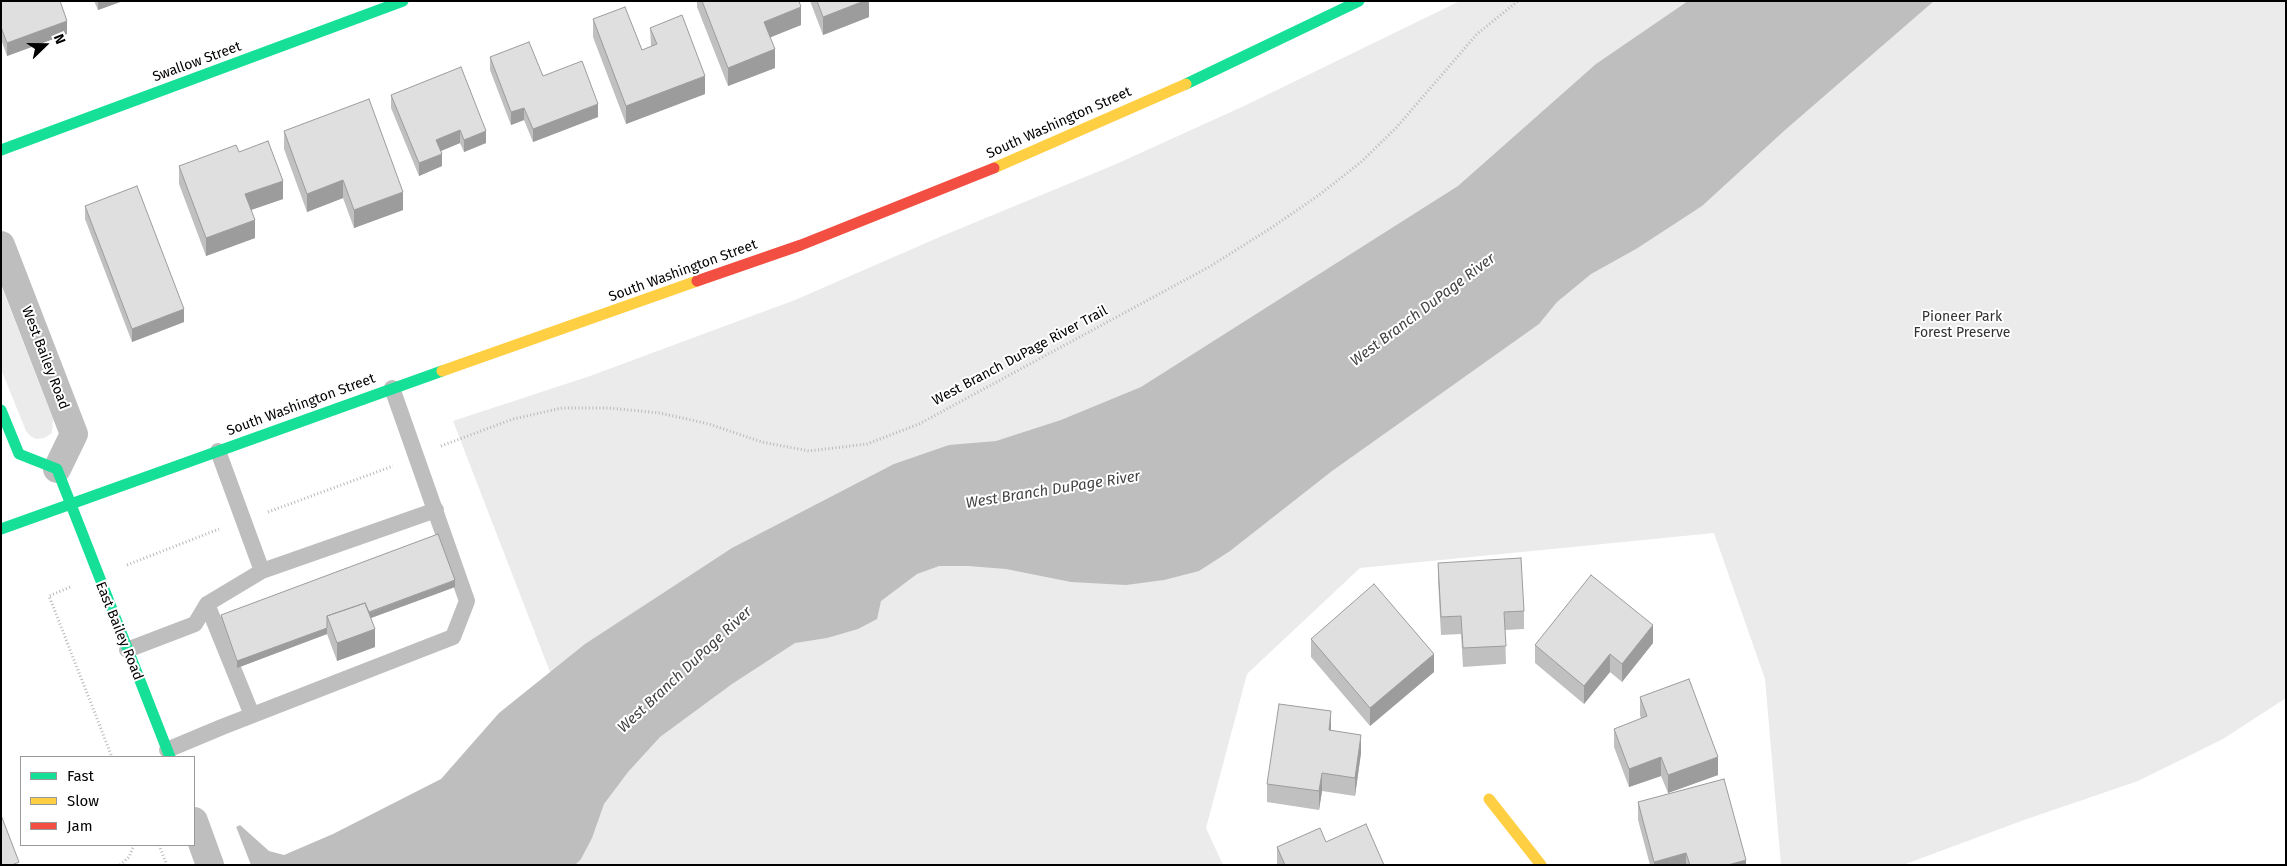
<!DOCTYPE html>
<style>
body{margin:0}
#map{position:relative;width:2287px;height:866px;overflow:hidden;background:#fff;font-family:"Fira Sans",sans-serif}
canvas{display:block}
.frame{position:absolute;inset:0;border:2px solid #000;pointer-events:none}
.legend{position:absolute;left:20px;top:756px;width:175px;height:90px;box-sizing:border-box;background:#fff;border:1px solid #999;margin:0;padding:6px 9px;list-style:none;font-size:15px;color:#000}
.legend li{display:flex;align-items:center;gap:10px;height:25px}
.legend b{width:25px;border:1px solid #999}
.north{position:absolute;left:20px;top:20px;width:50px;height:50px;-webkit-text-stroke:4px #fff;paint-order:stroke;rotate:68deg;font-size:14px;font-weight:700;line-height:20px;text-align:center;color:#000}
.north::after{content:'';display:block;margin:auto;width:18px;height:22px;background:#000;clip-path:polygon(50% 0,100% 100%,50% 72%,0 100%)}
</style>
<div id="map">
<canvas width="2287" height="866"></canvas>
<div class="frame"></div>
<ul class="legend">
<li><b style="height:6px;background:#16e098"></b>Fast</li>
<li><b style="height:6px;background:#ffcf43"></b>Slow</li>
<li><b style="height:6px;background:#f24e42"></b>Jam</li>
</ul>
<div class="north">N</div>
</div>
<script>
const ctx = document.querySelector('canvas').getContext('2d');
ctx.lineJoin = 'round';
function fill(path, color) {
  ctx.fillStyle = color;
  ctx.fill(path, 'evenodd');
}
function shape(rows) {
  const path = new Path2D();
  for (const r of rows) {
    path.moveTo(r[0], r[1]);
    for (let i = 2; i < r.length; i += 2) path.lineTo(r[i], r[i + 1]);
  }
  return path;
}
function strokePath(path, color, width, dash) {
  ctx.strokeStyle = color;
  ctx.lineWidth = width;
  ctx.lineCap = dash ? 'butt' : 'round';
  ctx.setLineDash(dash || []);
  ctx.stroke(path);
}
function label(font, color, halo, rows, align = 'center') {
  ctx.font = font + ' "Fira Sans",sans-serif';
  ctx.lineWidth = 4;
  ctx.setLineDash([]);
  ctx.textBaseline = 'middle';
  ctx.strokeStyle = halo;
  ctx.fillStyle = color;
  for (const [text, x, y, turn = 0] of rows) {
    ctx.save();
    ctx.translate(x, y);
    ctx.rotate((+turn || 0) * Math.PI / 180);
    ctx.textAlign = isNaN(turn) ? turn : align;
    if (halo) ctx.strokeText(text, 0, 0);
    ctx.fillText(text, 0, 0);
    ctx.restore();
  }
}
fill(shape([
 [1460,1,2286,1,2286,698,2223,739,2138,781,2024,820,1903,865,1781,865,1765,679,1714,533,1360,568,1247,674,1206,828,1223,865,432,865,566,783,550,672,453,421,590,376,795,300,942,236,1114,165,1244,106],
 [1,285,53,419,52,433,44,438,36,439,30,436,26,431,1,369]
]), '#ebebeb');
fill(shape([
 [1688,1,1934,1,1785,130,1702,206,1636,249,1591,274,1557,302,1539,324,1332,471,1230,551,1199,571,1164,580,1126,585,1071,582,1006,569,968,566,939,566,917,574,881,601,877,619,858,629,827,638,795,643,732,684,660,737,628,772,604,804,592,838,581,859,575,865,160,865,240,825,269,851,284,855,333,834,441,779,499,713,585,644,732,548,894,464,949,445,996,441,1061,420,1141,387,1458,186,1596,64]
]), '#bebebe');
fill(shape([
 [235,824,251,865,157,865,160,860]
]), '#fff');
strokePath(shape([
 [441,446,513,419,562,408,609,408,660,413,709,424,762,442,809,451,867,444,919,424,1209,267,1271,228,1319,195,1361,162,1396,128,1477,34,1518,1],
 [268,512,393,466],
 [127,565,219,529],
 [70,587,49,596,112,757],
 [159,845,167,865],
 [120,865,129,857,134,845]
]), '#b9b9b9', 3, [1, 2.5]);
strokePath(shape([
 [218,451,262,571],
 [207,604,252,715],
 [127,650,195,624,207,604,262,571,436,510],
 [167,750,222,727,453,637,467,601,392,388]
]), '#bebebe', 16);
strokePath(shape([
 [1,245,74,434,57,469],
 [194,821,210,865]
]), '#bebebe', 28);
strokePath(shape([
 [1186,84,1359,1],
 [1,150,403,1],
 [1,410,19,454,57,469,170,757],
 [1,529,442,371]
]), '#16e098', 11);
strokePath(shape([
 [994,168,1186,84],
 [442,371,697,281],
 [1489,799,1541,865]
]), '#ffcf43', 11);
strokePath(shape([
 [697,281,801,245,994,168]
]), '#f24e42', 11);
fill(shape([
 [1,1,67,34,7,56,1,39],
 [94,1,123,1,98,10],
 [697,1,799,1,801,25,770,37,775,68,728,86,697,7],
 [810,1,869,1,869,17,823,35],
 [593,19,642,50,651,46,650,28,705,94,626,124,593,37],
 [490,57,543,76,598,117,533,142,524,120,511,125,490,70],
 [391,95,486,143,464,152,460,143,441,151,442,166,419,176,391,108],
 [284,131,403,210,354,228,343,198,307,212,284,149],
 [239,152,283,199,251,210,255,238,206,256,179,184,179,166],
 [85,206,184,322,132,342,85,219],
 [1438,563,1524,611,1524,629,1505,630,1506,664,1463,667,1461,634,1441,635,1438,581],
 [455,587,371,618,375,647,337,661,327,634,237,668,221,621,221,615],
 [1311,639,1434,672,1370,726,1311,657],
 [1653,643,1622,682,1610,672,1584,704,1535,663,1535,645],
 [1640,697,1718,775,1668,793,1661,776,1629,787,1614,747,1614,729,1641,719,1640,715],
 [1331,730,1361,753,1355,796,1322,791,1319,810,1267,802,1267,784],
 [1638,802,1746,865,1650,865,1638,820],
 [1326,842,1384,865,1277,865,1277,847]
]), '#c0c0c0');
fill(shape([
 [98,1,123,1,98,10],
 [864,1,869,1,869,17,823,35,823,17],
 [801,7,801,25,764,40,764,22],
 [67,21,67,34,7,56,7,43],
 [775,49,775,68,728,86,728,68],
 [705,76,705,94,626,124,626,106],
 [598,104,598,117,533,142,533,129],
 [524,108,524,120,511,125,511,112],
 [460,130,460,143,436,153,436,140],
 [486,131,486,143,464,152,464,140],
 [442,154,442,166,419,176,419,163],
 [343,180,343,198,307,212,307,194],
 [283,181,283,199,245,212,245,194],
 [403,192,403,210,354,228,354,210],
 [255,220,255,238,206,256,206,238],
 [184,309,184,322,132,342,132,329],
 [455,580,455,587,333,632,331,627],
 [1653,625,1653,643,1622,682,1622,664],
 [327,628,327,634,237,668,237,661],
 [375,629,375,647,337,661,337,643],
 [1434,654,1434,672,1370,726,1370,708],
 [1610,654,1610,672,1584,704,1584,686],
 [1331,711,1331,730,1329,748,1329,730],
 [1361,735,1361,753,1355,796,1355,778],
 [1661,757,1661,776,1629,787,1629,769],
 [1718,757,1718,775,1668,793,1668,775],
 [1322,773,1322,791,1319,810,1319,791],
 [1686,853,1686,865,1654,865,1654,862],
 [1746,860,1746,865,1728,865]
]), '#9c9c9c');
const building = shape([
 [1,1,60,1,67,21,7,43,1,27,1,1],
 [702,1,799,1,801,7,764,22,775,49,728,68,702,1],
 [817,1,864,1,823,17,817,1],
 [625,7,642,50,657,44,650,28,682,15,705,76,626,106,593,19,625,7],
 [529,42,543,76,582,61,598,104,533,129,524,108,511,112,490,57,529,42],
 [461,67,486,131,464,140,460,130,436,140,442,154,419,163,391,95,461,67],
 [369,99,403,192,354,210,343,180,307,194,284,131,369,99],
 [268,141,283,181,245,194,255,220,206,238,179,166,236,145,239,152,268,141],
 [137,186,184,309,132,329,85,206,137,186],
 [438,534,455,580,369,612,365,603,327,616,327,628,237,661,221,615,438,534],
 [1521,558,1524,611,1504,612,1506,646,1463,648,1461,616,1441,617,1438,563,1521,558],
 [1591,575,1653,625,1622,664,1610,654,1584,686,1535,645,1591,575],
 [1374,584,1434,654,1370,708,1311,639,1374,584],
 [365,603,375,629,337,643,327,616,365,603],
 [1689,679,1718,757,1668,775,1661,757,1629,769,1614,729,1647,716,1640,697,1689,679],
 [1279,704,1331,711,1329,730,1361,735,1355,778,1322,773,1319,791,1267,784,1279,704],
 [1724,779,1746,860,1728,865,1690,865,1686,853,1654,862,1638,802,1724,779],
 [1,815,19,862,12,865,1,865,1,815],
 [1366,824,1384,865,1285,865,1277,847,1320,828,1326,842,1366,824]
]);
fill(building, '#dfdfdf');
strokePath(building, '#9c9c9c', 1);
label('14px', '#000', '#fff', [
 ["Swallow Street",197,62,-20],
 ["South Washington Street",1059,123,-24],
 ["South Washington Street",683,271,-20],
 ["West Branch DuPage River Trail",1020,356,-28],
 ["West Bailey Road",45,358,69],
 ["South Washington Street",301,405,-20],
 ["East Bailey Road",119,631,68]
]);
label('14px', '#323232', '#fff', [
 ["Pioneer Park",1962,317],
 ["Forest Preserve",1962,333]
]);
label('italic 15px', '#434343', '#fff', [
 ["West Branch DuPage River",1423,310,-37],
 ["West Branch DuPage River",1053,490,-9],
 ["West Branch DuPage River",685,670,-43]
]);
</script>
